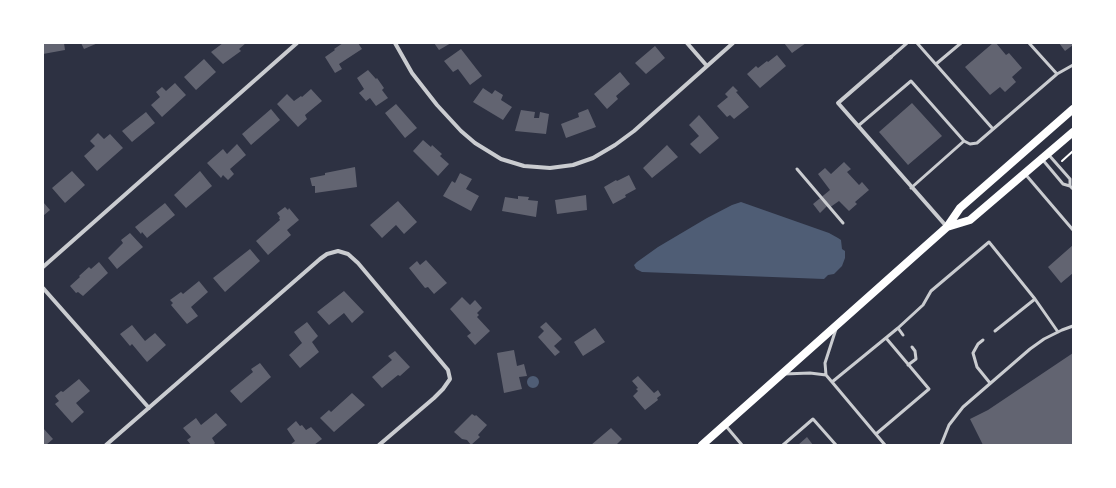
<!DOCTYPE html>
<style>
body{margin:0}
#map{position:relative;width:1116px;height:488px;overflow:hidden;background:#2d3142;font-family:"Titillium Web",sans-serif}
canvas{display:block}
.frame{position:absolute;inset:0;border:44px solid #fff;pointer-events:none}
</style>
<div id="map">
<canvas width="1116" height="488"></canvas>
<div class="frame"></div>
</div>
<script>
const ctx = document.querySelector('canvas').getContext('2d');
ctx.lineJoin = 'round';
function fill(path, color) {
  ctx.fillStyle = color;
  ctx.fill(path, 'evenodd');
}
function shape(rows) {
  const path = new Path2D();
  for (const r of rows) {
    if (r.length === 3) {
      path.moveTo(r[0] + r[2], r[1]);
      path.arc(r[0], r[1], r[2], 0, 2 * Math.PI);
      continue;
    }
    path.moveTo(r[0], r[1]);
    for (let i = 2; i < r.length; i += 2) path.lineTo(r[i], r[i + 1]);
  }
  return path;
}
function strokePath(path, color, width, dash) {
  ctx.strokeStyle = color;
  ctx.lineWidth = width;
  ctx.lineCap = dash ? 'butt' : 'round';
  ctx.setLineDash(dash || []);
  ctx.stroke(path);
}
fill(shape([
 [741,202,829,233,838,238,841,240,842,249,845,251,845,258,842,266,834,274,828,275,824,279,642,272,636,269,634,265,637,262,658,247,707,218,732,205],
 [533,382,6]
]), '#4f5d75');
fill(shape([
 [43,43,64,43,65,50,43,54],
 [81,43,98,43,84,49],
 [223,43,246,43,239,49,241,51,223,64,211,52],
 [343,43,358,43,362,49,339,64,342,69,335,73,325,57,335,50,334,49],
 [434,43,451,43,439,50],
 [784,43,806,43,792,53],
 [993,43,996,43,1006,55,1009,53,1022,68,1012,77,1016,82,1005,92,1000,87,990,95,965,67],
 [1059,43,1073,43,1073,45,1065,51],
 [655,46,665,58,646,74,635,63],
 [461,49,482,76,470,85,458,69,453,72,444,61],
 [777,55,786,66,760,88,747,74,756,66,758,68,767,61,768,62],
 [204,59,216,72,196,90,184,77],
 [368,70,376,79,377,78,384,88,382,90,388,98,376,106,370,98,366,101,359,93,364,89,357,78],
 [620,72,630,84,616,96,618,99,607,109,594,94],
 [175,83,186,95,162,117,151,105,160,97,156,92,162,87,166,91],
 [733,86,738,91,736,92,749,107,734,119,730,115,727,117,717,106,728,97,725,94],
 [483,88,492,94,495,90,503,95,501,100,512,107,503,120,473,102],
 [311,89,322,101,305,115,307,119,298,127,277,104,287,94,294,101,301,96,302,97],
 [912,103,942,136,908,165,879,132],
 [396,104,417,128,405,138,385,113],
 [271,109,280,120,251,145,242,134],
 [588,109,596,127,566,138,561,124,579,117,578,113],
 [521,110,535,112,534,118,539,118,540,112,549,114,546,134,515,131],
 [146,112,155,123,132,142,122,131],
 [699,115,719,138,700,154,690,144,699,136,689,125],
 [98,133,104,139,110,134,123,148,97,171,84,156,95,146,90,141],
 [423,140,431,147,432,145,442,154,440,156,449,164,438,176,413,151],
 [237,144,246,155,230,169,234,174,228,180,223,175,221,178,207,163,223,149,227,154],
 [667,145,678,157,652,178,643,168],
 [844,162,851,169,847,172,859,185,862,182,869,190,855,202,857,204,849,211,839,201,829,208,827,206,820,213,813,204,830,190,818,174,825,168,831,174],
 [355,167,357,187,315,193,315,186,312,186,310,178,325,175,325,173],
 [72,171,85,185,65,203,52,188],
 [200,171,212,186,186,208,174,195],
 [460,173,472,179,466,189,479,196,471,211,443,196,452,181,455,183],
 [629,175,636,189,625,195,626,197,613,204,604,187,616,180,617,181],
 [586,195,587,210,557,214,555,200],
 [518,196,529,197,528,200,538,201,536,217,502,211,505,197,518,199],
 [398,201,417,222,404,234,396,225,382,238,370,225],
 [43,202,50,210,43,216],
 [165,203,175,215,147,238,142,232,141,234,135,227],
 [285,207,288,210,289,208,299,220,287,230,291,235,268,255,256,241,280,220,279,218,280,217,277,213],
 [130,233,143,247,117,269,108,258,123,243,121,240],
 [1073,245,1073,273,1061,283,1048,267],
 [250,249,260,261,225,292,213,278],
 [426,260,447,283,434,294,428,287,425,288,409,268,417,261,420,265],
 [99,262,108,273,83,296,78,292,76,293,70,286,80,277,79,276,89,267,91,269],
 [199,281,208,292,191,307,198,316,187,324,171,305,173,303,170,300,181,292,183,294],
 [344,291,364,312,352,323,344,313,329,325,317,312],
 [462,297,470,305,475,300,482,308,477,313,479,315,477,317,490,331,475,345,467,336,471,333,450,309],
 [307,322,318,336,312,342,319,352,300,368,289,355,302,343,294,332],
 [546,322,562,339,554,346,560,352,555,356,538,337,544,331,540,327],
 [132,325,145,341,155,333,166,345,147,362,132,344,130,346,120,334],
 [595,328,605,342,583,356,574,342],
 [514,350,517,366,524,364,527,376,519,377,522,389,504,393,497,353],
 [395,351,410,367,400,376,398,375,382,388,372,377,392,360,388,356],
 [1073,353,1073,445,983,445,970,419,988,410],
 [260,363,271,377,241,403,230,391,253,372,251,369],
 [638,376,653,392,654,393,658,390,661,395,657,398,658,400,645,410,633,396,638,391,636,389,638,388,632,381],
 [79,379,90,391,76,403,84,412,72,423,55,404,59,401,55,396,61,391,63,392],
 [352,393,365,405,334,432,320,418,329,410,331,412],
 [216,413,227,425,212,438,215,443,213,445,191,445,187,440,191,437,183,428,196,418,201,425],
 [472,414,475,416,476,415,487,425,478,435,480,437,471,445,467,440,462,439,454,432],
 [296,421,300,426,302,425,306,430,311,427,322,439,314,445,290,445,295,441,287,429],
 [43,428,53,439,46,445,43,445],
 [611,428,622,439,616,445,591,445],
 [807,437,813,445,798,445]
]), '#626471');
strokePath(shape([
 [1062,161,1073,151]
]), '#fff', 2);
strokePath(shape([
 [917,43,993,129],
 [891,57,907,43],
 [936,64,961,43],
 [1057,74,1073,65],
 [858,126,911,81,964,141,911,188],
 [964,141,970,144,977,143,1057,74,1029,43],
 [1048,154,1070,179,1070,186],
 [1042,159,1063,184,1070,186,1073,189],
 [797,169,843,223],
 [1026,175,1073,230],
 [898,328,903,335],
 [995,331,1035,299],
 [983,340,978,344,973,353,977,367,990,383],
 [908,365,916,359,915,351,912,347],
 [784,374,810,373,826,375,832,382],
 [826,375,825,363,836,329],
 [725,425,742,445],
 [876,434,929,389,886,338],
 [783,445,813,419,836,445],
 [885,445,832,382,898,328,923,305,931,291,989,242,1035,299,1058,332],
 [941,445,949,425,963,407,1030,349,1044,339,1062,330,1073,326]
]), '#caccd0', 3);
strokePath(shape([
 [395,43,412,73,437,105,461,131,475,143,501,159,524,166,550,168,573,165,593,158,615,145,634,131,733,43],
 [687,43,707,66],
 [891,57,838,103,947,227],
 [43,267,297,43],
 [43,288,149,408],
 [106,445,320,259,327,254,338,251,348,254,358,263,448,370,450,379,443,389,434,398,379,445]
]), '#caccd0', 4);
strokePath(shape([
 [947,227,970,220,1073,132],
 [702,445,947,227,960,208,1073,109]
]), '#fff', 8);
</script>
